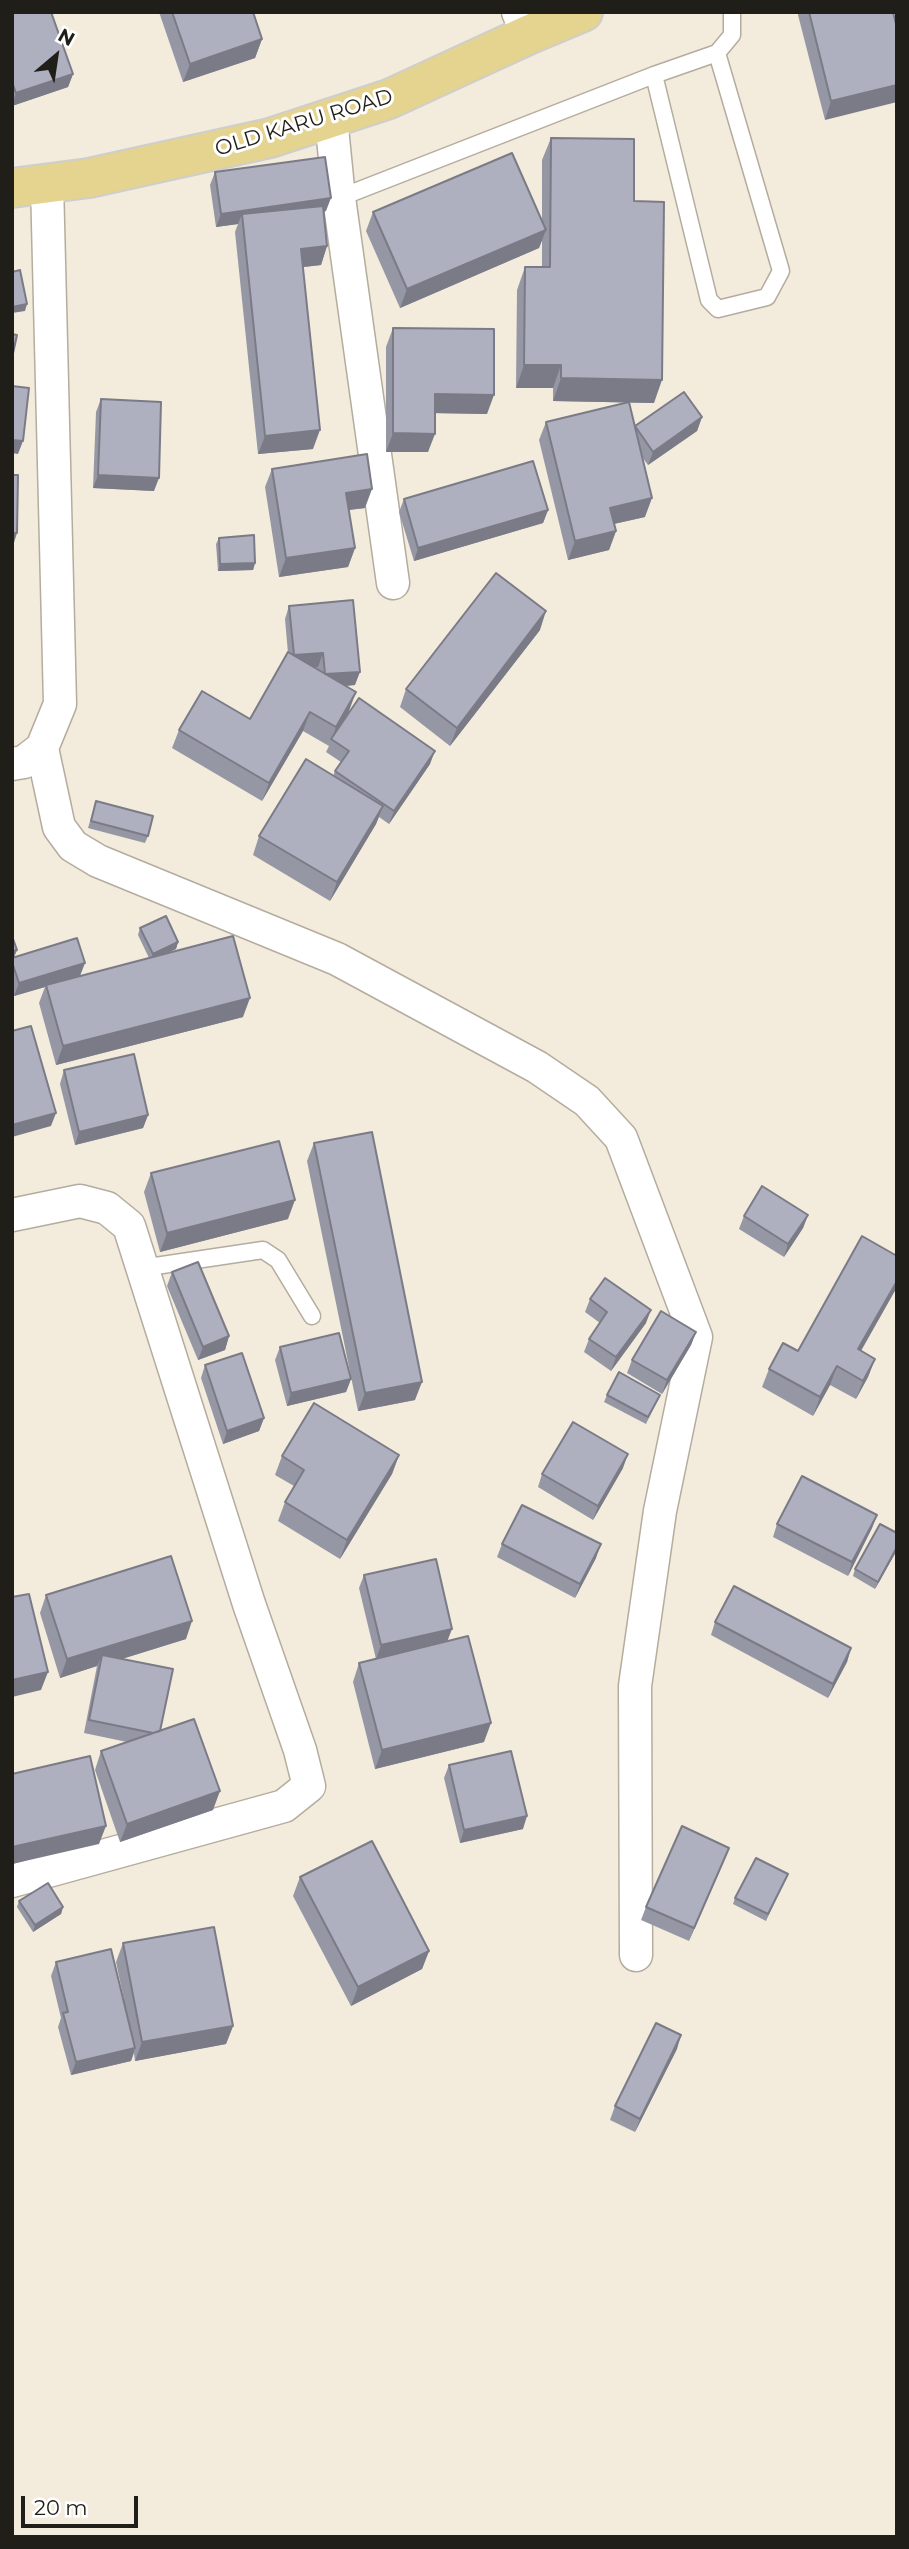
<!DOCTYPE html>
<style>
body{margin:0}
#map{position:relative;width:909px;height:2549px;overflow:hidden;background:#f3ebdc;font-family:Montserrat,sans-serif}
canvas{display:block}
.frame{position:absolute;inset:0;border:14px solid #201e18;pointer-events:none}
.north{position:absolute;left:21px;top:21px;width:70px;height:70px;-webkit-text-stroke:5px #fff;paint-order:stroke;rotate:29deg;font-size:19px;font-weight:700;line-height:28px;text-align:center;color:#201e18}
.north::after{content:'';display:block;margin:auto;width:24px;height:32px;background:#201e18;clip-path:polygon(50% 0,100% 100%,50% 72%,0 100%)}
.scale{position:absolute;left:21px;top:2496px;width:117px;height:32px;box-sizing:border-box;border:4px solid #201e18;border-top:0;padding-left:9px;font-size:21px;line-height:24px;white-space:nowrap;color:#201e18;-webkit-text-stroke:5px #fff;paint-order:stroke}
</style>
<div id="map">
<canvas width="909" height="2549"></canvas>
<div class="frame"></div>
<div class="north">N</div>
<div class="scale">20 m</div>
</div>
<script>
const ctx = document.querySelector('canvas').getContext('2d');
ctx.lineJoin = 'round';
function shape(rows) {
  const path = new Path2D();
  for (const r of rows) {
    path.moveTo(r[0], r[1]);
    for (let i = 2; i < r.length; i += 2) path.lineTo(r[i], r[i + 1]);
  }
  return path;
}
function strokePath(path, color, width, dash) {
  ctx.strokeStyle = color;
  ctx.lineWidth = width;
  ctx.lineCap = dash ? 'butt' : 'round';
  ctx.setLineDash(dash || []);
  ctx.stroke(path);
}
function fill(path, color) {
  ctx.fillStyle = color;
  ctx.fill(path, 'evenodd');
}
function label(font, color, halo, rows, align = 'center') {
  ctx.font = font + ' Montserrat,sans-serif';
  ctx.lineWidth = 6;
  ctx.setLineDash([]);
  ctx.textBaseline = 'middle';
  ctx.strokeStyle = halo;
  ctx.fillStyle = color;
  for (const [text, x, y, turn = 0] of rows) {
    ctx.save();
    ctx.translate(x, y);
    ctx.rotate((+turn || 0) * Math.PI / 180);
    ctx.textAlign = isNaN(turn) ? turn : align;
    if (halo) ctx.strokeText(text, 0, 0);
    ctx.fillText(text, 0, 0);
    ctx.restore();
  }
}
const service = shape([
 [654,75,709,300,718,309,767,297,781,271,717,53],
 [339,198,654,75,717,53,732,35,732,12],
 [142,1268,263,1250,278,1260,312,1316]
]);
const minor = shape([
 [518,12,528,35],
 [331,118,339,198,393,583],
 [42,748,59,827,73,846,98,861,337,959,537,1067,587,1101,621,1138,696,1337,660,1511,635,1686,636,1955],
 [12,764,24,762,42,748,60,704,47,183],
 [12,1215,80,1201,107,1208,129,1226,249,1604,300,1750,309,1786,284,1806,12,1881]
]);
const primary = shape([
 [12,188,89,178,270,138,389,99,528,35,583,12]
]);
strokePath(service, '#b4ac9e', 19);
strokePath(minor, '#b4ac9e', 35);
strokePath(primary, '#cececc', 42);
strokePath(service, '#fff', 16);
strokePath(minor, '#fff', 32);
strokePath(primary, '#e4d48f', 38);
fill(shape([
 [12,12,73,74,68,87,12,106],
 [159,12,253,12,262,39,255,58,183,82],
 [799,12,893,12,825,120,798,15],
 [551,138,634,201,654,403,553,401,553,388,516,388,517,290,525,267,542,267,542,240,539,248,400,308,366,231,373,212,542,221,542,160],
 [215,172,326,211,324,212,327,246,321,265,303,267,313,449,258,454,235,232,238,224,216,227,210,185],
 [393,328,487,414,435,413,428,452,386,452,386,347],
 [101,399,154,491,93,488,96,412],
 [702,417,697,431,648,465,642,457,645,517,614,524,616,531,609,550,568,560,539,440,546,422,635,427],
 [272,469,365,508,349,510,355,548,348,567,279,577,265,487],
 [404,499,548,510,543,523,414,561,399,512],
 [219,538,255,563,253,570,218,571,216,544],
 [289,606,355,685,345,686,349,711,343,721,430,764,389,824,379,817,376,824,330,901,253,855,259,836,333,776,335,771,341,762,326,752,329,746,303,731,262,801,172,748,179,730,250,719,288,653,285,619],
 [540,630,450,746,400,707,406,689],
 [96,801,148,836,145,843,88,828],
 [140,928,178,942,176,949,165,954,243,1017,56,1065,39,1003,45,987,14,996,12,991,12,936,17,950,14,957,80,976,149,958,138,935],
 [64,1070,148,1115,143,1128,75,1145,60,1084],
 [314,1143,415,1400,358,1411,307,1161],
 [151,1173,288,1219,160,1252,144,1192],
 [808,1215,803,1228,784,1257,739,1229,744,1216],
 [897,1256,897,1287,861,1351,875,1359,868,1377,856,1399,830,1385,813,1416,762,1387,769,1369,798,1351],
 [172,1272,229,1336,225,1350,198,1360,167,1286],
 [590,1299,646,1323,611,1371,584,1352,589,1339,600,1323,585,1312],
 [696,1332,691,1345,662,1394,627,1373,632,1360],
 [280,1347,351,1379,346,1392,287,1406,275,1360],
 [205,1365,264,1418,259,1431,223,1444,201,1378],
 [607,1395,660,1395,646,1424,604,1402],
 [399,1455,392,1474,340,1559,278,1521,285,1502,294,1486,275,1475,282,1456],
 [623,1468,593,1520,538,1487,542,1474],
 [877,1515,872,1528,848,1576,773,1537,777,1524],
 [897,1533,897,1550,875,1589,853,1576,855,1569],
 [502,1544,596,1558,575,1598,497,1557],
 [364,1575,447,1641,484,1742,375,1769,353,1682,359,1663,376,1659,359,1588],
 [46,1595,186,1639,122,1659,160,1731,213,1810,120,1842,95,1770,101,1751,127,1742,84,1733,97,1666,60,1678,40,1613],
 [715,1622,851,1648,847,1662,828,1698,711,1635],
 [449,1765,523,1829,460,1843,444,1778],
 [729,1848,689,1941,641,1920,646,1907],
 [788,1874,766,1921,733,1904,735,1898],
 [300,1877,429,1951,422,1969,351,2006,293,1896],
 [19,1901,63,1907,61,1914,33,1932,17,1907],
 [123,1943,233,2026,226,2044,135,2061,134,2053,131,2061,71,2075,58,2027,61,2018,51,1976,56,1962,124,2000,116,1962],
 [677,2049,635,2132,610,2120,615,2106]
]), '#9697a4');
fill(shape([
 [262,39,255,58,183,82,190,64],
 [73,74,68,87,12,106,16,93],
 [897,85,897,102,825,120,831,101],
 [331,198,326,211,243,223,242,214,238,224,216,227,221,214],
 [546,230,539,248,400,308,407,289],
 [327,246,321,265,295,268,301,249],
 [27,304,25,311,12,313,12,307],
 [524,365,561,365,553,388,516,388],
 [561,378,662,380,654,403,553,401],
 [435,394,494,395,487,414,428,413],
 [702,417,697,431,648,465,653,452],
 [320,430,313,449,258,454,265,436],
 [393,433,435,434,428,452,386,452],
 [12,440,23,441,18,454,12,453],
 [98,475,159,478,154,491,93,488],
 [372,489,365,508,340,511,346,493],
 [652,498,645,517,604,526,610,508],
 [548,510,543,523,414,561,418,548],
 [616,531,609,550,568,560,575,541],
 [12,533,17,533,13,546,12,546],
 [355,548,348,567,279,577,286,558],
 [255,563,253,570,218,571,220,564],
 [546,611,540,630,450,746,457,728],
 [323,653,318,667,290,669,294,655],
 [360,672,355,685,320,688,325,674],
 [356,692,349,711,332,740,332,739,336,727],
 [310,712,303,731,262,801,269,783],
 [435,751,430,764,389,824,394,811],
 [383,806,376,824,330,901,337,882],
 [178,942,176,949,150,961,153,954],
 [17,950,12,962,12,951],
 [85,963,80,976,46,985,45,987,14,996,19,983],
 [250,998,243,1017,56,1065,63,1046],
 [56,1113,51,1126,12,1137,12,1125],
 [148,1115,143,1128,75,1145,79,1132],
 [295,1200,288,1219,160,1252,167,1233],
 [808,1215,803,1228,784,1257,788,1244],
 [897,1281,897,1287,851,1368,858,1349],
 [651,1310,646,1323,611,1371,616,1357],
 [696,1332,691,1345,662,1394,667,1380],
 [229,1336,225,1350,198,1360,203,1347],
 [875,1359,868,1377,856,1399,863,1381],
 [837,1366,830,1385,813,1416,820,1397],
 [351,1379,346,1392,287,1406,291,1393],
 [422,1382,415,1400,358,1411,365,1393],
 [264,1418,259,1431,223,1444,227,1431],
 [628,1454,623,1468,593,1520,598,1506],
 [399,1455,392,1474,340,1559,347,1540],
 [877,1515,872,1528,848,1576,852,1562],
 [601,1544,596,1558,575,1598,580,1584],
 [897,1547,897,1550,875,1589,878,1582],
 [192,1621,186,1639,99,1666,102,1655,97,1666,60,1678,67,1659],
 [452,1629,447,1642,376,1659,381,1645],
 [851,1648,847,1662,828,1698,833,1684],
 [48,1672,41,1690,12,1697,12,1680],
 [491,1723,484,1742,375,1769,382,1750],
 [220,1791,213,1810,120,1842,127,1824],
 [527,1816,523,1829,460,1843,464,1830],
 [106,1826,99,1844,12,1864,12,1847],
 [729,1848,724,1861,689,1941,694,1928],
 [63,1907,61,1914,33,1932,35,1925],
 [429,1951,422,1969,351,2006,358,1987],
 [233,2026,226,2044,135,2061,142,2042],
 [681,2035,677,2049,635,2132,640,2119],
 [135,2048,131,2061,71,2075,76,2062]
]), '#7a7b86');
const building = shape([
 [12,12,51,12,73,74,16,93,12,82,12,12],
 [172,12,253,12,262,39,190,64,172,12],
 [809,12,893,12,897,28,897,85,831,101,809,12],
 [551,138,634,139,634,201,664,202,662,380,561,378,561,365,524,365,525,267,550,267,551,138],
 [512,153,546,230,407,289,373,212,512,153],
 [325,157,331,198,221,214,215,172,325,157],
 [323,206,327,246,301,249,320,430,265,436,242,214,323,206],
 [20,270,27,304,12,307,12,272,20,270],
 [393,328,494,329,494,395,435,394,435,434,393,433,393,328],
 [12,334,17,335,12,358,12,334],
 [12,386,29,388,23,441,12,440,12,386],
 [684,392,702,417,653,452,635,426,684,392],
 [101,399,161,402,159,478,98,475,101,399],
 [629,402,652,498,610,508,616,531,575,541,546,422,629,402],
 [367,454,372,489,346,493,355,548,286,558,272,469,367,454],
 [533,461,548,510,418,548,404,499,533,461],
 [12,475,18,475,17,533,12,533,12,475],
 [254,535,255,563,220,564,219,538,254,535],
 [496,573,546,611,457,728,406,689,496,573],
 [353,600,360,672,325,674,323,653,294,655,289,606,353,600],
 [288,652,356,692,336,727,310,712,269,783,179,730,202,691,250,719,288,652],
 [359,698,435,751,394,811,335,771,349,751,331,739,359,698],
 [306,759,383,806,337,882,259,836,306,759],
 [96,801,153,816,148,836,91,821,96,801],
 [166,916,178,942,153,954,140,928,166,916],
 [12,936,17,950,12,951,12,936],
 [233,936,250,998,63,1046,46,985,233,936],
 [77,938,85,963,19,983,12,962,12,958,77,938],
 [31,1026,56,1113,12,1125,12,1031,31,1026],
 [134,1054,148,1115,79,1132,64,1070,134,1054],
 [372,1132,422,1382,365,1393,314,1143,372,1132],
 [279,1141,295,1200,167,1233,151,1173,279,1141],
 [762,1186,808,1215,788,1244,744,1216,762,1186],
 [862,1236,897,1256,897,1281,858,1349,875,1359,863,1381,837,1366,820,1397,769,1369,783,1343,798,1351,862,1236],
 [198,1262,229,1336,203,1347,172,1272,198,1262],
 [605,1278,651,1310,616,1357,589,1339,607,1312,590,1299,605,1278],
 [661,1311,696,1332,667,1380,632,1360,661,1311],
 [339,1333,351,1379,291,1393,280,1347,339,1333],
 [242,1353,264,1418,227,1431,205,1365,242,1353],
 [619,1372,660,1395,648,1417,607,1395,619,1372],
 [314,1403,399,1455,347,1540,285,1502,304,1470,282,1456,314,1403],
 [573,1422,628,1454,598,1506,542,1474,573,1422],
 [802,1476,877,1515,852,1562,777,1524,802,1476],
 [522,1505,601,1544,580,1584,502,1544,522,1505],
 [880,1524,897,1533,897,1547,878,1582,855,1569,880,1524],
 [171,1556,192,1621,67,1659,46,1595,171,1556],
 [436,1559,452,1629,381,1645,364,1575,436,1559],
 [734,1586,851,1648,833,1684,715,1622,734,1586],
 [29,1594,48,1672,12,1680,12,1597,29,1594],
 [468,1636,491,1723,382,1750,359,1663,468,1636],
 [102,1655,173,1669,160,1731,153,1733,89,1720,102,1655],
 [194,1719,220,1791,127,1824,101,1751,194,1719],
 [511,1751,527,1816,464,1830,449,1765,511,1751],
 [90,1756,106,1826,12,1847,12,1774,90,1756],
 [682,1826,729,1848,694,1928,646,1907,682,1826],
 [372,1841,429,1951,358,1987,300,1877,372,1841],
 [756,1858,788,1874,768,1914,735,1898,756,1858],
 [48,1883,63,1907,35,1925,19,1901,48,1883],
 [214,1927,233,2026,142,2042,123,1943,214,1927],
 [111,1949,135,2048,76,2062,63,2013,68,2012,56,1962,111,1949],
 [656,2023,681,2035,640,2119,615,2106,656,2023]
]);
fill(building, '#aeb0bf');
strokePath(building, '#7a7b86', 2);
label('21px', '#201e18', '#fff', [
 ["OLD KARU ROAD",304,123,-17]
]);
</script>
